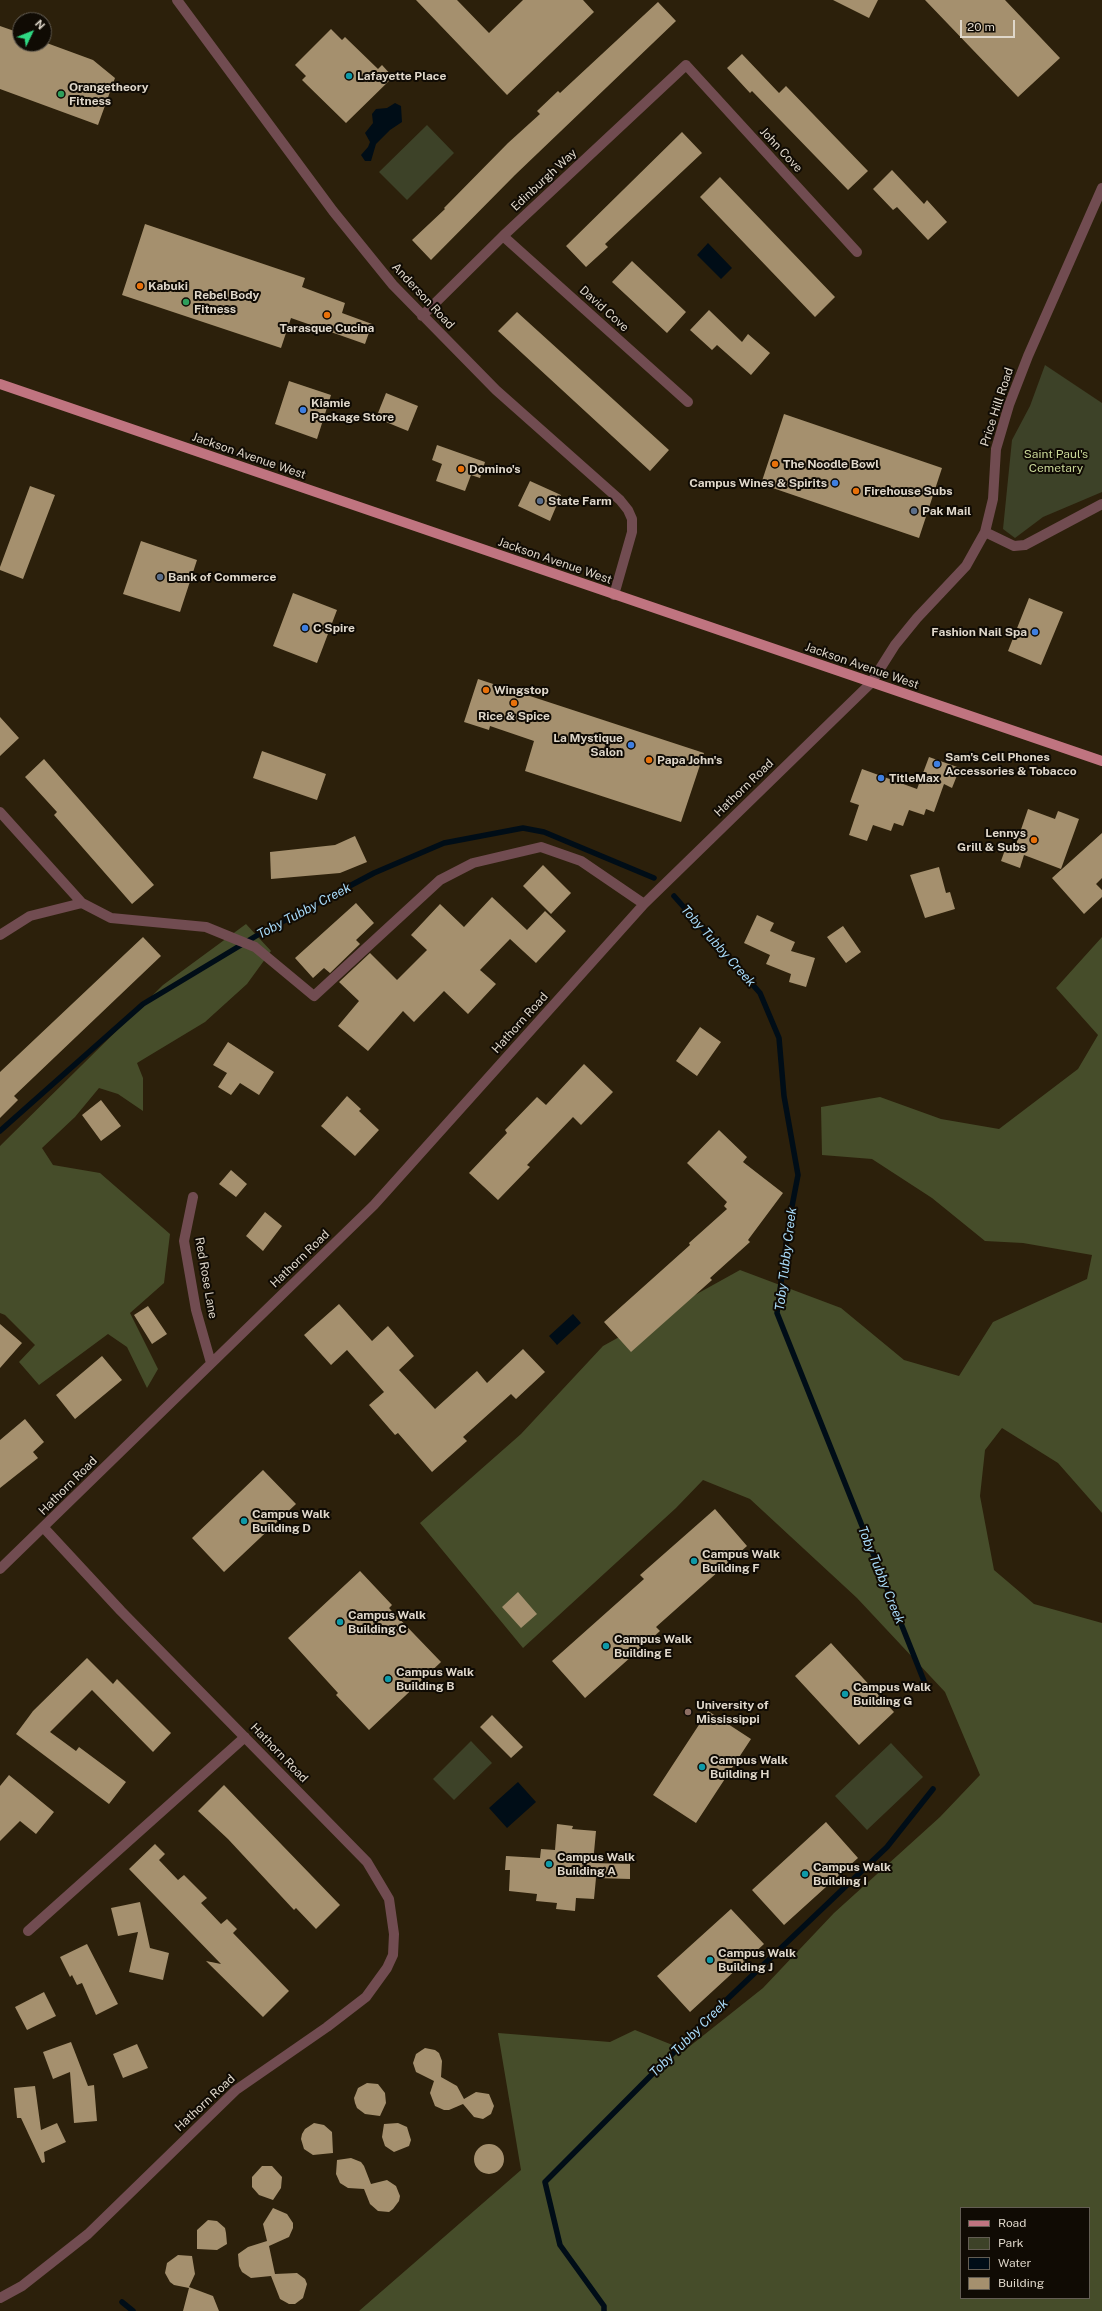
<!DOCTYPE html>
<style>
body{margin:0}
#map{position:relative;width:1102px;height:2311px;overflow:hidden;background:#2c200b;font-family:"Public Sans",sans-serif}
canvas{display:block}
.legend{position:absolute;left:960px;top:2207px;width:130px;height:92px;box-sizing:border-box;background:#100b04;border:1px solid #635d53;margin:0;padding:5px 7px;list-style:none;font-size:12px;color:#dfd7ca}
.legend li{display:flex;align-items:center;gap:8px;height:20px}
.legend b{width:20px;border:1px solid #635d53}
.north{position:absolute;left:12px;top:12px;width:40px;height:40px;box-sizing:border-box;background:#100b04;border:1px solid #635d53;border-radius:50%;rotate:47deg;font-size:11px;font-weight:700;line-height:16px;text-align:center;color:#dfd7ca}
.north::after{content:'';display:block;margin:auto;width:14px;height:18px;background:#2fd883;clip-path:polygon(50% 0,100% 100%,50% 72%,0 100%)}
.scale{position:absolute;left:960px;top:20px;width:55px;height:18px;box-sizing:border-box;border:2px solid #dfd7ca;border-top:0;padding-left:5px;font-size:12px;line-height:14px;white-space:nowrap;color:#dfd7ca;-webkit-text-stroke:3px #100b04;paint-order:stroke}
</style>
<div id="map">
<canvas width="1102" height="2311"></canvas>
<ul class="legend">
<li><b style="height:5px;background:#c07480"></b>Road</li>
<li><b style="height:11px;background:#3d4228"></b>Park</li>
<li><b style="height:11px;background:#000d17"></b>Water</li>
<li><b style="height:11px;background:#a5906e"></b>Building</li>
</ul>
<div class="north">N</div>
<div class="scale">20 m</div>
</div>
<script>
const ctx = document.querySelector('canvas').getContext('2d');
ctx.lineJoin = 'round';
function fill(path, color) {
  ctx.fillStyle = color;
  ctx.fill(path, 'evenodd');
}
function shape(rows) {
  const path = new Path2D();
  for (const r of rows) {
    if (r.length === 3) {
      path.moveTo(r[0] + r[2], r[1]);
      path.arc(r[0], r[1], r[2], 0, 2 * Math.PI);
      continue;
    }
    path.moveTo(r[0], r[1]);
    for (let i = 2; i < r.length; i += 2) path.lineTo(r[i], r[i + 1]);
  }
  return path;
}
function strokePath(path, color, width, dash) {
  ctx.strokeStyle = color;
  ctx.lineWidth = width;
  ctx.lineCap = dash ? 'butt' : 'round';
  ctx.setLineDash(dash || []);
  ctx.stroke(path);
}
function label(font, color, halo, rows, align = 'center') {
  ctx.font = font + ' "Public Sans",sans-serif';
  ctx.lineWidth = 4;
  ctx.setLineDash([]);
  ctx.textBaseline = 'middle';
  ctx.strokeStyle = halo;
  ctx.fillStyle = color;
  for (const [text, x, y, turn = 0] of rows) {
    ctx.save();
    ctx.translate(x, y);
    ctx.rotate((+turn || 0) * Math.PI / 180);
    ctx.textAlign = isNaN(turn) ? turn : align;
    if (halo) ctx.strokeText(text, 0, 0);
    ctx.fillText(text, 0, 0);
    ctx.restore();
  }
}
fill(shape([
 [427,125,454,153,407,200,379,172],
 [1045,365,1102,403,1102,492,1043,517,1015,538,1003,529,1012,440,1030,406],
 [471,1741,492,1763,454,1800,433,1779],
 [891,1743,923,1777,867,1830,835,1796]
]), '#3d4228');
fill(shape([
 [246,924,271,951,247,984,205,1022,137,1063,143,1078,143,1111,118,1094,99,1088,75,1117,42,1148,53,1165,100,1173,170,1234,164,1283,130,1313,158,1369,147,1388,127,1347,108,1334,39,1385,19,1362,35,1345,5,1315,0,1313,0,1146,163,985],
 [1102,937,1102,1513,1058,1463,1002,1428,985,1450,980,1496,994,1570,1034,1604,1102,1623,1102,2311,359,2311,521,2170,498,2033,610,2042,635,2030,685,2050,763,1988,834,1913,940,1817,980,1775,945,1692,857,1598,750,1499,703,1480,676,1508,523,1648,420,1523,521,1434,603,1346,740,1270,841,1308,904,1360,959,1376,993,1322,1087,1279,1092,1255,1023,1243,985,1241,932,1198,872,1159,822,1155,821,1107,880,1097,941,1119,999,1129,1078,1069,1098,1035,1056,988],
 [961,2208,1089,2208,1089,2298,961,2298]
]), '#464d2a');
fill(shape([
 [395,103,401,106,402,122,390,130,376,144,371,161,365,161,361,155,368,147,370,142,365,133,373,123,372,114,376,109,387,108],
 [708,243,732,268,721,279,697,255],
 [573,1314,581,1323,557,1345,549,1336],
 [518,1782,536,1802,507,1828,489,1808]
]), '#000d17');
strokePath(shape([
 [674,896,760,993,779,1038,784,1096,798,1175,789,1222,777,1313,924,1681],
 [0,1131,143,1004,261,933,374,873,444,843,523,828,544,832,654,878],
 [122,2302,133,2311],
 [604,2311,604,2306,560,2245,545,2182,718,2008,887,1847,933,1789]
]), '#000d17', 5.5);
fill(shape([
 [416,0,457,0,489,33,523,0,583,0,594,12,507,95],
 [833,0,878,0,869,18],
 [925,0,1005,0,1060,58,1018,97],
 [658,2,676,21,515,175,431,260,412,240,445,209,444,208,508,143,540,114,537,111,558,91,560,93],
 [0,26,20,33,20,44,44,44,44,42,93,60,115,78,98,125,0,89],
 [331,29,342,40,345,37,378,69,382,65,393,77,346,123,302,80,306,76,295,65],
 [742,54,779,93,786,86,868,171,848,190,752,91,750,93,727,68],
 [682,132,702,153,605,244,608,247,586,267,566,246],
 [892,170,924,204,927,200,947,222,928,240,897,207,893,210,873,189],
 [720,177,835,297,815,317,700,197],
 [145,224,305,278,302,287,345,303,342,313,372,324,365,344,291,318,281,348,122,295],
 [632,261,686,312,667,333,612,282],
 [709,310,742,342,748,334,770,353,751,375,717,345,712,350,690,330],
 [517,312,669,450,650,471,498,331],
 [289,381,331,395,317,439,275,424],
 [386,393,418,406,408,431,376,418],
 [784,414,942,468,919,538,761,484],
 [437,445,485,462,480,478,471,475,465,491,436,481,442,464,432,460],
 [530,481,561,495,550,521,518,506],
 [30,486,55,495,23,579,0,570,0,567],
 [141,541,197,560,180,612,123,594],
 [293,593,337,610,317,663,273,646],
 [1029,598,1063,612,1041,665,1008,651],
 [478,679,704,753,681,822,525,771,534,741,490,726,489,730,464,722],
 [0,717,19,738,0,756],
 [262,751,326,774,317,800,253,778],
 [929,757,960,768,952,788,944,784,934,812,926,809,924,815,909,810,903,826,894,823,891,831,873,825,867,841,849,835,859,805,850,802,862,769,917,789],
 [44,759,154,885,132,904,54,815,57,812,25,777],
 [1028,809,1055,819,1058,811,1079,819,1061,869,1024,855,1020,868,1001,861,1006,847,1014,850],
 [1102,833,1102,878,1096,884,1102,890,1102,897,1084,914,1052,878],
 [355,836,367,862,340,873,271,879,270,852,335,845],
 [543,865,571,893,551,914,523,886],
 [939,867,946,893,950,892,955,909,925,918,910,875],
 [492,897,527,930,545,911,566,931,536,963,510,939,480,970,496,984,468,1014,444,991,414,1022,403,1011,368,1051,338,1026,359,1001,339,982,370,953,397,980,427,950,411,935,440,904,464,927],
 [356,903,374,923,356,940,360,944,330,973,324,968,313,978,295,958],
 [757,915,774,923,770,931,795,942,791,951,815,958,806,987,789,982,791,974,766,964,770,955,744,943],
 [843,926,861,952,846,963,827,937],
 [143,937,161,956,14,1096,18,1100,0,1118,0,1072],
 [700,1027,721,1042,697,1076,676,1061],
 [228,1042,274,1072,259,1095,240,1083,231,1095,218,1087,227,1073,213,1065],
 [584,1064,613,1092,581,1125,573,1117,527,1165,530,1167,498,1200,469,1173,507,1133,505,1130,537,1097,546,1105],
 [347,1096,361,1109,359,1111,379,1130,355,1156,321,1126],
 [101,1100,121,1126,101,1141,82,1115],
 [719,1130,747,1157,743,1162,783,1193,748,1240,750,1242,710,1278,712,1280,631,1352,604,1322,690,1245,689,1243,727,1209,724,1206,727,1202,687,1163],
 [231,1170,247,1184,236,1197,219,1184],
 [265,1212,282,1226,263,1251,246,1236],
 [339,1304,372,1341,388,1326,414,1356,399,1370,435,1409,477,1371,487,1383,523,1349,545,1372,516,1399,511,1394,463,1437,467,1441,432,1472,398,1433,395,1435,369,1405,384,1392,347,1350,331,1365,304,1335],
 [148,1306,167,1334,152,1344,134,1315],
 [0,1324,22,1343,0,1368],
 [102,1356,122,1380,75,1419,56,1395],
 [25,1419,44,1442,33,1452,38,1458,0,1488,0,1440],
 [263,1470,296,1504,224,1572,192,1538],
 [715,1509,747,1546,656,1627,660,1631,585,1698,552,1661,644,1579,640,1575],
 [360,1571,392,1605,389,1608,441,1662,369,1730,336,1695,338,1693,288,1638],
 [518,1592,537,1614,521,1628,502,1607],
 [831,1643,894,1712,859,1745,795,1676],
 [87,1658,113,1684,117,1679,171,1733,153,1752,92,1690,50,1732,76,1751,79,1747,126,1782,109,1804,16,1734,33,1711],
 [708,1711,751,1739,696,1823,653,1795],
 [492,1715,523,1747,511,1758,480,1727],
 [9,1775,54,1812,36,1834,20,1821,0,1841,0,1786],
 [224,1785,340,1905,316,1929,296,1908,294,1910,228,1839,198,1811],
 [826,1822,858,1858,784,1925,752,1890],
 [557,1824,573,1826,572,1829,596,1831,593,1863,630,1864,630,1879,596,1878,594,1899,576,1898,575,1911,556,1909,557,1903,536,1901,537,1894,509,1891,510,1870,505,1870,506,1856,540,1858,541,1849,555,1850],
 [155,1844,165,1854,159,1860,178,1880,184,1875,207,1898,201,1903,221,1924,227,1919,237,1929,233,1933,289,1991,263,2017,206,1961,221,1964,129,1869],
 [140,1902,150,1948,169,1953,163,1980,129,1972,138,1932,118,1936,111,1908],
 [731,1909,764,1944,690,2012,657,1976],
 [87,1944,118,2004,96,2015,82,1983,77,1985,72,1975,70,1977,60,1957],
 [44,1992,56,2016,27,2030,15,2007],
 [71,2042,88,2086,94,2085,97,2121,74,2123,70,2072,53,2079,43,2052],
 [137,2044,148,2068,123,2078,113,2054],
 [425,2048,435,2050,439,2053,442,2061,441,2077,457,2086,464,2099,476,2092,489,2094,494,2106,491,2114,483,2119,474,2117,463,2104,449,2110,444,2110,435,2106,430,2093,434,2081,416,2072,413,2063,416,2054],
 [367,2083,378,2084,385,2093,386,2103,380,2116,365,2114,357,2108,355,2103,354,2098,358,2088],
 [35,2086,41,2130,57,2123,66,2142,44,2152,45,2162,42,2163,21,2118,17,2118,14,2088],
 [314,2123,324,2125,332,2132,333,2153,313,2155,304,2149,301,2139,302,2134,305,2129],
 [398,2123,407,2127,411,2140,409,2146,394,2152,385,2146,382,2137,384,2124],
 [489,2159,15],
 [351,2158,361,2162,364,2166,371,2184,387,2180,396,2186,400,2196,399,2201,393,2209,389,2212,378,2211,370,2204,364,2189,348,2188,340,2183,336,2174,337,2160],
 [262,2166,272,2166,282,2177,281,2188,273,2200,259,2195,252,2187,252,2177],
 [273,2208,287,2214,293,2223,293,2228,289,2237,269,2246,275,2274,297,2273,305,2279,307,2284,303,2298,295,2304,289,2304,280,2299,271,2276,251,2278,242,2272,239,2266,238,2254,248,2247,267,2241,263,2224],
 [208,2220,217,2221,225,2228,226,2233,227,2244,217,2250,197,2249,197,2230],
 [178,2255,192,2256,195,2274,189,2287,213,2296,219,2311,183,2311,189,2288,174,2285,170,2282,165,2273,167,2263]
]), '#a5906e');
strokePath(shape([
 [177,0,333,211,393,285,496,390,620,500,628,510,632,519,632,532,614,595],
 [503,236,688,402],
 [422,316,503,236,686,65,857,252],
 [985,532,1014,546,1025,545,1102,504],
 [0,812,82,903,111,918,206,927,255,947,314,996,440,880,473,863,541,847,581,861,644,904],
 [0,935,30,916,82,903],
 [193,1197,184,1241,196,1310,211,1363],
 [0,1569,374,1205,644,904,871,683,895,645,917,618,966,566,985,532,993,499,996,449,1009,405,1028,356,1102,188],
 [28,1931,245,1737],
 [0,2298,22,2286,88,2234,236,2090,327,2027,366,1997,387,1968,393,1955,394,1934,389,1899,367,1862,121,1611,44,1528]
]), '#714c51', 10);
strokePath(shape([
 [0,384,1102,761]
]), '#c07480', 10);
for (const [x, y, r, color] of [
 [349,76,4,"#0f9aa8"],
 [61,94,4,"#2e9e5b"],
 [140,286,4,"#e8710a"],
 [186,302,4,"#2e9e5b"],
 [327,315,4,"#e8710a"],
 [303,410,4,"#3f7fe0"],
 [775,464,4,"#e8710a"],
 [461,469,4,"#e8710a"],
 [835,483,4,"#3f7fe0"],
 [856,491,4,"#e8710a"],
 [540,501,4,"#5c6f8a"],
 [914,511,4,"#5c6f8a"],
 [160,577,4,"#5c6f8a"],
 [305,628,4,"#3f7fe0"],
 [1035,632,4,"#3f7fe0"],
 [486,690,4,"#e8710a"],
 [514,703,4,"#e8710a"],
 [631,745,4,"#3f7fe0"],
 [649,760,4,"#e8710a"],
 [937,764,4,"#3f7fe0"],
 [881,778,4,"#3f7fe0"],
 [1034,840,4,"#e8710a"],
 [244,1521,4,"#0f9aa8"],
 [694,1561,4,"#0f9aa8"],
 [340,1622,4,"#0f9aa8"],
 [606,1646,4,"#0f9aa8"],
 [388,1679,4,"#0f9aa8"],
 [845,1694,4,"#0f9aa8"],
 [688,1712,4,"#8d6e63"],
 [702,1767,4,"#0f9aa8"],
 [549,1864,4,"#0f9aa8"],
 [805,1874,4,"#0f9aa8"],
 [710,1960,4,"#0f9aa8"]
]) {
  const dot = new Path2D();
  dot.arc(x, y, r, 0, 2 * Math.PI);
  ctx.fillStyle = color;
  ctx.fill(dot);
  strokePath(dot, '#100b04', 1.5);
}
label('bold 12px', '#dfd7ca', '#100b04', [
 ["Lafayette Place",357,76],
 ["Orangetheory",69,87],
 ["Fitness",69,101],
 ["Kabuki",148,286],
 ["Rebel Body",194,295],
 ["Fitness",194,309],
 ["Tarasque Cucina",327,328,"center"],
 ["Kiamie",311,403],
 ["Package Store",311,417],
 ["The Noodle Bowl",783,464],
 ["Domino's",469,469],
 ["Campus Wines & Spirits",827,483,"right"],
 ["Firehouse Subs",864,491],
 ["State Farm",548,501],
 ["Pak Mail",922,511],
 ["Bank of Commerce",168,577],
 ["C Spire",313,628],
 ["Fashion Nail Spa",1027,632,"right"],
 ["Wingstop",494,690],
 ["Rice & Spice",514,716,"center"],
 ["La Mystique",623,738,"right"],
 ["Salon",623,752,"right"],
 ["Sam's Cell Phones",945,757],
 ["Accessories & Tobacco",945,771],
 ["Papa John's",657,760],
 ["TitleMax",889,778],
 ["Lennys",1026,833,"right"],
 ["Grill & Subs",1026,847,"right"],
 ["Campus Walk",252,1514],
 ["Building D",252,1528],
 ["Campus Walk",702,1554],
 ["Building F",702,1568],
 ["Campus Walk",348,1615],
 ["Building C",348,1629],
 ["Campus Walk",614,1639],
 ["Building E",614,1653],
 ["Campus Walk",396,1672],
 ["Building B",396,1686],
 ["Campus Walk",853,1687],
 ["Building G",853,1701],
 ["University of",696,1705],
 ["Mississippi",696,1719],
 ["Campus Walk",710,1760],
 ["Building H",710,1774],
 ["Campus Walk",557,1857],
 ["Building A",557,1871],
 ["Campus Walk",813,1867],
 ["Building I",813,1881],
 ["Campus Walk",718,1953],
 ["Building J",718,1967]
], 'left');
label('12px', '#dfd7ca', '#100b04', [
 ["John Cove",781,150,47],
 ["Edinburgh Way",544,180,-43],
 ["Anderson Road",423,296,47],
 ["David Cove",604,309,42],
 ["Price Hill Road",997,407,-72],
 ["Jackson Avenue West",249,456,19],
 ["Jackson Avenue West",555,561,19],
 ["Jackson Avenue West",862,666,19],
 ["Hathorn Road",744,788,-44],
 ["Hathorn Road",520,1023,-48],
 ["Hathorn Road",300,1259,-44],
 ["Red Rose Lane",206,1278,80],
 ["Hathorn Road",68,1486,-45],
 ["Hathorn Road",279,1753,46],
 ["Hathorn Road",205,2103,-43]
]);
label('12px', '#c9d798', '#100b04', [
 ["Saint Paul's",1056,454],
 ["Cemetary",1056,468]
]);
label('italic 13px', '#a7d9f7', '#100b04', [
 ["Toby Tubby Creek",304,911,-28],
 ["Toby Tubby Creek",718,946,48],
 ["Toby Tubby Creek",786,1259,-83],
 ["Toby Tubby Creek",881,1575,68],
 ["Toby Tubby Creek",689,2038,-45]
]);
</script>
